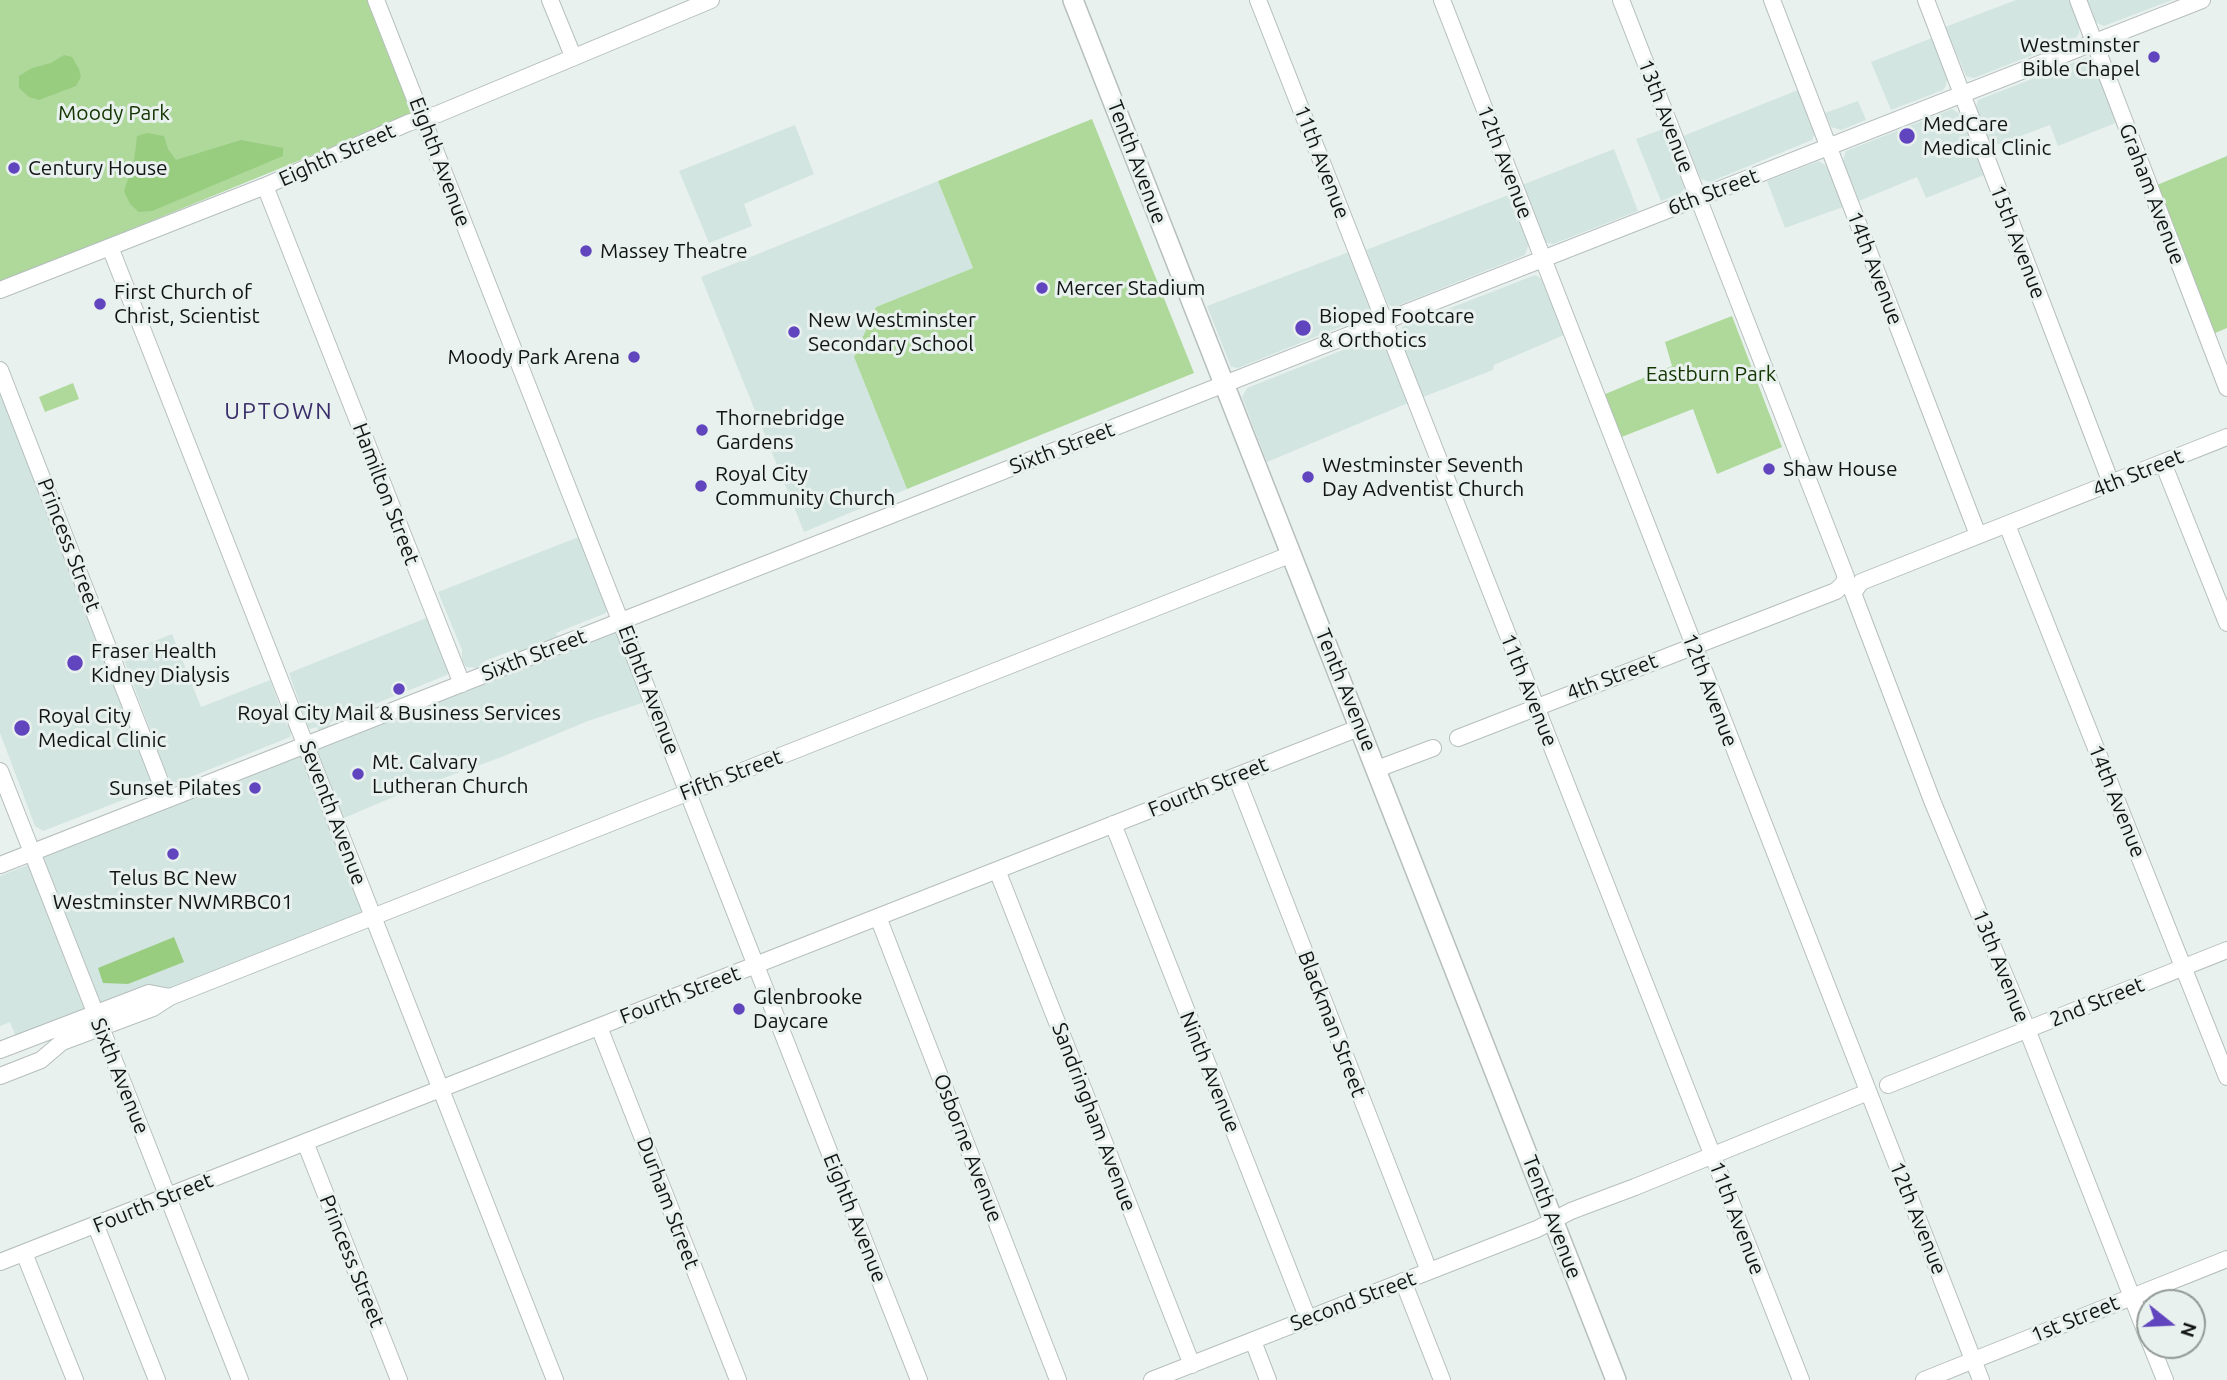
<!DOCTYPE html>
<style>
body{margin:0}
#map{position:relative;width:2227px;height:1380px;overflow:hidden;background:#e8f1ee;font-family:Ubuntu,sans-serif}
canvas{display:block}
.north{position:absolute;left:2136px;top:1289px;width:70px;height:70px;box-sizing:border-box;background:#e8f1ee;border:2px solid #929996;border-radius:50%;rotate:108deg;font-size:19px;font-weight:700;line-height:28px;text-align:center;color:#111413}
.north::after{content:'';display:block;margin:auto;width:24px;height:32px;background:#6145be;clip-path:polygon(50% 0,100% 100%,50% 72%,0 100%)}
</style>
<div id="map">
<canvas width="2227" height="1380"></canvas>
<div class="north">N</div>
</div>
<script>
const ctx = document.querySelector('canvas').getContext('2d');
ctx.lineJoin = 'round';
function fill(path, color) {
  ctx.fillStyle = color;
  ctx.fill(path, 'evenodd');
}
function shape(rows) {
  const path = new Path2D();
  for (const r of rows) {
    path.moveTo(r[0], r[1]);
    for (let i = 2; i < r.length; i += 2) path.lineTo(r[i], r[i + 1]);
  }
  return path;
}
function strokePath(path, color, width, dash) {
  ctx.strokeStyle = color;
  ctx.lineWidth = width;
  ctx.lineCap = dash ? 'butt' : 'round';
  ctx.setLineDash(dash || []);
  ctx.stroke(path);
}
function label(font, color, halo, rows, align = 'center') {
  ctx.font = font + ' Ubuntu,sans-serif';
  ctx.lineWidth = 6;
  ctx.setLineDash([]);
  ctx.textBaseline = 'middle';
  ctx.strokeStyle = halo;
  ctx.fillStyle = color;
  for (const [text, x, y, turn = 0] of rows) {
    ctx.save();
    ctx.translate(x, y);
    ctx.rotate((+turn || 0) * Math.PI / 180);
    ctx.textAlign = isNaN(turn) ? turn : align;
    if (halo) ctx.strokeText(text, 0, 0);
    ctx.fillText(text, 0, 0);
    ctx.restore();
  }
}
fill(shape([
 [2016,0,2071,0,2080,23,2079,33,2076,38,1974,78,1966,76,1945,27],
 [2085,0,2172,0,2104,26,2095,22],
 [1932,38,1947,79,1946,86,1943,90,1891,110,1871,62],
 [2088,57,2093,60,2118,122,2058,146,2050,125,1991,147,1976,108,1978,100],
 [1798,90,1815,133,1812,140,1710,182,1701,179,1683,136],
 [1858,101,1866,120,1841,130,1831,127,1825,113],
 [1952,109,1960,114,1984,175,1926,198,1917,177,1859,201,1843,161,1846,151],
 [795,125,814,174,744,204,752,226,709,243,679,171],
 [1663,129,1685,188,1680,194,1661,201,1636,139],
 [1614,149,1638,211,1553,244,1544,242,1522,185],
 [1819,161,1828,167,1843,207,1785,228,1767,181],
 [938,181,973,268,876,307,854,357,907,489,804,532,701,277],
 [1511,194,1529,243,1525,255,1397,306,1390,306,1387,302,1366,250],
 [1349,252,1371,309,1370,315,1238,368,1231,367,1207,306],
 [1535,275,1542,279,1564,335,1494,365,1493,370,1423,397,1400,337,1402,327],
 [1376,337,1384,343,1408,403,1267,462,1242,397,1247,388],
 [0,387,155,788,151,792,141,793,43,831,35,826,0,733],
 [581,536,608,606,606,613,556,633,558,637,519,652,516,649,485,661,477,668,466,667,462,661,462,650,438,592],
 [429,617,449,670,447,675,330,722,329,728,319,733,317,727,310,729,308,727,289,673],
 [622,621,651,700,588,721,499,758,405,792,337,821,373,916,170,997,94,1013,32,853],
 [172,634,201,707,270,680,286,724,292,729,290,737,176,783,169,781,122,654],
 [28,865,84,1009,16,1037,10,1022,0,1026,0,876]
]), '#d3e5e0');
fill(shape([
 [0,0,367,0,413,114,0,283],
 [1092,119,1194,373,907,489,854,357,876,307,973,268,938,181],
 [2227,156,2227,328,2213,334,2157,185],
 [1732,316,1782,447,1717,474,1693,409,1619,438,1603,395,1672,366,1665,342],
 [73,383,79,399,45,412,39,397]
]), '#aed99b');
fill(shape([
 [64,55,72,57,79,69,81,77,76,86,39,100,29,97,19,88,19,76,32,68,51,63],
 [147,133,164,136,168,149,176,160,241,140,283,148,283,156,152,211,139,212,130,204,124,191,134,161,137,136],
 [174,937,184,962,128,984,103,983,98,968]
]), '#98cd80');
const minor = shape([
 [376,0,919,1380],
 [550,0,573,56],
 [1258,0,1801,1380],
 [1442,0,1981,1380],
 [1772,0,1978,535],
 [1926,0,2111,483],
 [2078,0,2227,388],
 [265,186,462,684],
 [110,247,555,1380],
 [0,290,265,186,408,123,438,114,711,0],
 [0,370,167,799],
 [2163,463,2227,623],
 [2007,525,2227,1077],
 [1458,738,1836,591,1843,584,1846,577,1621,0],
 [1377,769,1433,748],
 [0,771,240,1380],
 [1236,776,1429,1271],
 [1113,824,1308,1319],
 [0,865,2202,0],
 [997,870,1192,1365],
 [878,917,1058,1380],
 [599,1027,738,1380],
 [0,1050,149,993,170,997],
 [0,1076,41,1060,62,1042,153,1008,170,997,1292,554],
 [1888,1085,2227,950],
 [305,1142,399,1380],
 [96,1226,157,1380],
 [24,1253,75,1380],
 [0,1262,1361,727],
 [1403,1281,1442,1380],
 [1253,1341,1268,1380],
 [2150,1343,2023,1019,1933,803,1853,593,1861,582,2227,437],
 [2151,1345,2165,1380],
 [1152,1380,1537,1229,1571,1211,1635,1187,1868,1092],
 [1924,1380,2227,1259]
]);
const major = shape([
 [1073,0,1616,1380]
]);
strokePath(minor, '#b6bfbd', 18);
strokePath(major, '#b6bfbd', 22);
strokePath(minor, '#fff', 16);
strokePath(major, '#fff', 19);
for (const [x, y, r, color] of [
 [2154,57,7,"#6145be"],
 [1907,136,9,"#6145be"],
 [14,168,7,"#6145be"],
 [586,251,7,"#6145be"],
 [1042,288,7,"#6145be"],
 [100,304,7,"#6145be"],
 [1303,328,9,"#6145be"],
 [794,332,7,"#6145be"],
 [634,357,7,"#6145be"],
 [702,430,7,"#6145be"],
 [1769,469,7,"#6145be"],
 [1308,477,7,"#6145be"],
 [701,486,7,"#6145be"],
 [75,663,9,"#6145be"],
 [399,689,7,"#6145be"],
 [22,728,9,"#6145be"],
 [358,774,7,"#6145be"],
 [255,788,7,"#6145be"],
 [173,854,7,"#6145be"],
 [739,1009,7,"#6145be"]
]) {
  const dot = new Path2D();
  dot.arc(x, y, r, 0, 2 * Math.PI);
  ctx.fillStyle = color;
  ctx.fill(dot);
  strokePath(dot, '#e8f1ee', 2.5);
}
label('21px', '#111413', '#e8f1ee', [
 ["Westminster",2140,45,"right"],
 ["Bible Chapel",2140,69,"right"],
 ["MedCare",1923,124],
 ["Medical Clinic",1923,148],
 ["Century House",28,168],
 ["Massey Theatre",600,251],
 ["Mercer Stadium",1056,288],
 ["First Church of",114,292],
 ["Christ, Scientist",114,316],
 ["Bioped Footcare",1319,316],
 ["& Orthotics",1319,340],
 ["New Westminster",808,320],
 ["Secondary School",808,344],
 ["Moody Park Arena",620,357,"right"],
 ["Thornebridge",716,418],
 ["Gardens",716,442],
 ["Westminster Seventh",1322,465],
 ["Day Adventist Church",1322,489],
 ["Shaw House",1783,469],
 ["Royal City",715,474],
 ["Community Church",715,498],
 ["Fraser Health",91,651],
 ["Kidney Dialysis",91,675],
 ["Royal City Mail & Business Services",399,713,"center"],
 ["Royal City",38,716],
 ["Medical Clinic",38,740],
 ["Mt. Calvary",372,762],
 ["Lutheran Church",372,786],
 ["Sunset Pilates",241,788,"right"],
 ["Telus BC New",173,878,"center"],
 ["Westminster NWMRBC01",173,902,"center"],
 ["Glenbrooke",753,997],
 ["Daycare",753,1021]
], 'left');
label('21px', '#143500', '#e8f1ee', [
 ["Moody Park",114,113],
 ["Eastburn Park",1711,374]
]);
label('21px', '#111413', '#e8f1ee', [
 ["13th Avenue",1666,116,69],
 ["Eighth Street",337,155,-24],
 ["Eighth Avenue",440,162,69],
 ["Tenth Avenue",1137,162,69],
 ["11th Avenue",1322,162,69],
 ["12th Avenue",1505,162,69],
 ["6th Street",1713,192,-21],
 ["Graham Avenue",2152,194,69],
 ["15th Avenue",2018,242,69],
 ["14th Avenue",1875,268,69],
 ["Sixth Street",1062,448,-21],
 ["4th Street",2138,473,-22],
 ["Hamilton Street",386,494,69],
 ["Princess Street",69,545,69],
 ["Sixth Street",534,655,-21],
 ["4th Street",1612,677,-21],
 ["Eighth Avenue",649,690,69],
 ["Tenth Avenue",1346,690,68],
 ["11th Avenue",1529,690,68],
 ["12th Avenue",1710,690,69],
 ["Fifth Street",731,775,-21],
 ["Fourth Street",1208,787,-22],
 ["14th Avenue",2117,801,68],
 ["Seventh Avenue",333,813,69],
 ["13th Avenue",2001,966,68],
 ["Fourth Street",680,995,-21],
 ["2nd Street",2097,1002,-22],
 ["Blackman Street",1332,1024,69],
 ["Ninth Avenue",1210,1072,68],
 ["Sixth Avenue",120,1076,68],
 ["Sandringham Avenue",1094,1117,69],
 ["Osborne Avenue",968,1148,69],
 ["Fourth Street",153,1203,-22],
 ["Durham Street",668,1203,69],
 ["Tenth Avenue",1552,1217,69],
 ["Eighth Avenue",855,1218,68],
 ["11th Avenue",1737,1218,69],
 ["12th Avenue",1918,1218,68],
 ["Princess Street",352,1261,68],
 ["Second Street",1353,1301,-21],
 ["1st Street",2075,1319,-22]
]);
ctx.letterSpacing = '2px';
label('23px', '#3a2f6b', '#e8f1ee', [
 ["UPTOWN",279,411]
]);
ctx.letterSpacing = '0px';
</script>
